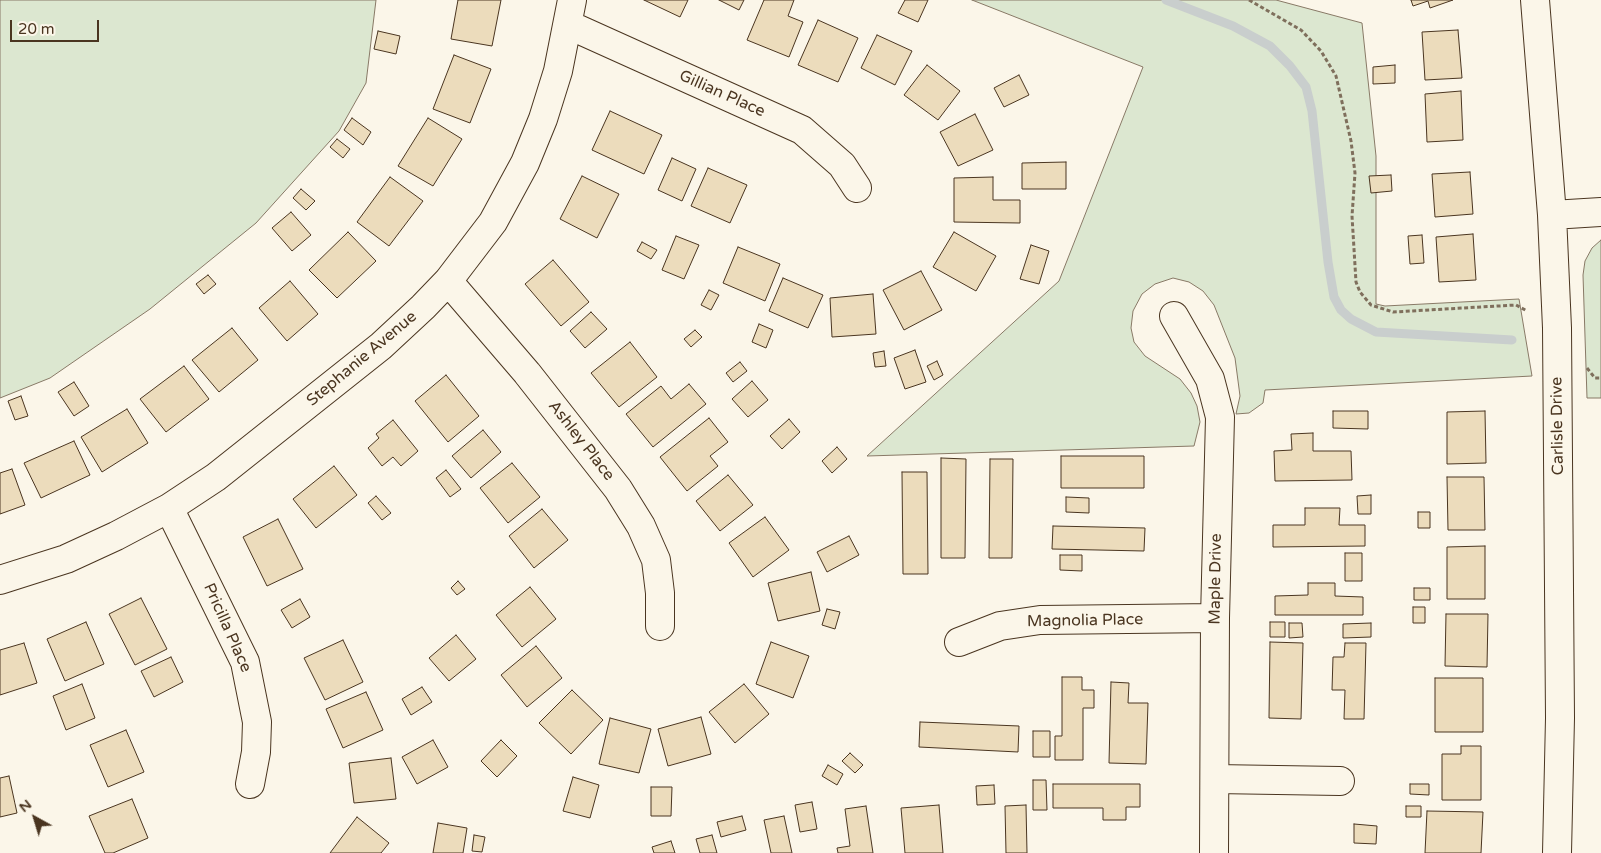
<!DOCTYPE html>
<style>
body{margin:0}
#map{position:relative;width:1601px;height:853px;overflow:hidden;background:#fbf6e9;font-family:"Varela Round",sans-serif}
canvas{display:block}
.north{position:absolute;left:10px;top:793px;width:50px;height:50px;-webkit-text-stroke:4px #fbf6e9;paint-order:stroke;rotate:321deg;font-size:14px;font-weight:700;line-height:20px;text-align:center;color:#4a3520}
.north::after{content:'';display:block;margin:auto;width:18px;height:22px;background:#4a3520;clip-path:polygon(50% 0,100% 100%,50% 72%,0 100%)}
.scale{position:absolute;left:10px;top:20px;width:89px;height:22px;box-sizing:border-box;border:2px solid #4a3520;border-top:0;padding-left:6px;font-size:15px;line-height:18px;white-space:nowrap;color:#4a3520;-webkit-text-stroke:4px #fbf6e9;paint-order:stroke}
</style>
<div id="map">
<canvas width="1601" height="853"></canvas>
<div class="north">N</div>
<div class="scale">20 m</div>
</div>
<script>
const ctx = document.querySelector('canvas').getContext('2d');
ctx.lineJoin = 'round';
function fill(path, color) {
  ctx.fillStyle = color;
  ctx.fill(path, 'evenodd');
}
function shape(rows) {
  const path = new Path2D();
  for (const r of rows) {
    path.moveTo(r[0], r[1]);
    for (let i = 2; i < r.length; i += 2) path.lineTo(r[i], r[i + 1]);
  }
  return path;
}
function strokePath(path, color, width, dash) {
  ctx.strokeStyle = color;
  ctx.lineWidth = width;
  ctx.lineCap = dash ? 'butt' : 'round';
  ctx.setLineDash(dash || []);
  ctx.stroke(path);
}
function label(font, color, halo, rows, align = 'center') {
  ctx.font = font + ' "Varela Round",sans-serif';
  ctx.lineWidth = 4;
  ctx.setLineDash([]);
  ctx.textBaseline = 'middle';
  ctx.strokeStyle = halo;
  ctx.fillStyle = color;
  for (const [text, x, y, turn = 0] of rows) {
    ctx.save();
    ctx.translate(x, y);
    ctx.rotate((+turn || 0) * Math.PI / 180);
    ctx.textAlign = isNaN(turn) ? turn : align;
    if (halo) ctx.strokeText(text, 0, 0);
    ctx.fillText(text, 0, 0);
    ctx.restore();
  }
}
const green = shape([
 [0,0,376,0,366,83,339,131,256,223,150,309,50,378,0,398,0,0],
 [972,0,1276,0,1362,23,1376,156,1376,304,1385,306,1519,299,1532,376,1265,390,1263,403,1249,413,1236,414,1240,396,1235,358,1214,305,1203,291,1189,282,1173,278,1155,284,1142,294,1133,311,1131,328,1134,342,1145,356,1180,379,1191,393,1197,406,1200,422,1194,446,867,456,1059,281,1143,67,972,0],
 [1601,240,1601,398,1587,398,1583,275,1585,261,1592,248,1601,240]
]);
fill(green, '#dce7d0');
strokePath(green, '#887966', 1);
strokePath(shape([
 [1166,0,1233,26,1270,46,1290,66,1306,87,1312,111,1328,262,1334,297,1341,310,1351,319,1376,332,1512,340]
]), '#c9cecd', 9);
const building = shape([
 [458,0,501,0,492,46,451,39,458,0],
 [644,0,688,0,680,17,644,0],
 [719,0,744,0,739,10,719,0],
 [764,0,794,0,788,16,803,22,789,57,747,40,764,0],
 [905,0,928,0,918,22,898,13,905,0],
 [1411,0,1453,0,1430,8,1428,1,1413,6,1411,0],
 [818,20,858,38,838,82,798,65,818,20],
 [1458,30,1462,78,1425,80,1422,32,1458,30],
 [378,31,400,36,396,54,374,49,378,31],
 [877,35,912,51,895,85,861,68,877,35],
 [454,55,491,69,470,123,433,109,454,55],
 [927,65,960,91,938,120,904,95,927,65],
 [1395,65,1395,83,1373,84,1373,67,1395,65],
 [1019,75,1029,95,1004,107,994,88,1019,75],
 [1461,91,1463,140,1427,142,1425,94,1461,91],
 [610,111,662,135,644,174,592,150,610,111],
 [975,114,993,150,958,166,940,132,975,114],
 [352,118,371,132,363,145,344,130,352,118],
 [428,118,462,139,433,186,398,166,428,118],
 [337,139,350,149,343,158,330,147,337,139],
 [672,158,696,169,682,201,658,190,672,158],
 [1066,162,1066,189,1022,189,1022,163,1066,162],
 [708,168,747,185,730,223,691,206,708,168],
 [1470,172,1473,214,1435,217,1432,174,1470,172],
 [1391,175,1392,191,1371,193,1369,176,1391,175],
 [582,176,619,194,597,238,560,219,582,176],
 [390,177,423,201,389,246,357,222,390,177],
 [993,177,993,200,1020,200,1020,223,954,222,954,178,993,177],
 [301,189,315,201,306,210,293,198,301,189],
 [291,212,311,235,292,251,272,228,291,212],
 [348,232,376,261,337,298,309,270,348,232],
 [954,232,996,256,976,291,933,267,954,232],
 [1473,234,1476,280,1439,282,1436,237,1473,234],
 [1422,235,1424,263,1410,264,1408,236,1422,235],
 [676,236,699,245,684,279,662,270,676,236],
 [642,242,657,250,651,259,637,251,642,242],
 [1031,245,1049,251,1039,284,1020,279,1031,245],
 [738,247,780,264,765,301,723,283,738,247],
 [553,260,589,302,561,326,525,284,553,260],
 [921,271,942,310,904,330,883,290,921,271],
 [208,275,216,284,204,294,196,284,208,275],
 [783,278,823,295,808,328,769,311,783,278],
 [290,281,318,314,287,341,259,308,290,281],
 [709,290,719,295,711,310,701,305,709,290],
 [873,294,876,334,832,337,830,298,873,294],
 [591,312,607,329,585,348,570,331,591,312],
 [759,324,773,330,766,348,752,342,759,324],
 [232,328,258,360,219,392,192,360,232,328],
 [695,330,702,337,691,347,684,339,695,330],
 [630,342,657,377,619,407,591,373,630,342],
 [915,350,926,382,905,389,894,358,915,350],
 [884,351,886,366,875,367,873,353,884,351],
 [937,361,943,375,934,380,927,366,937,361],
 [740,362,747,371,733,382,726,373,740,362],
 [184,366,209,399,166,432,140,399,184,366],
 [446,375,479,416,448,442,415,401,446,375],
 [752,381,768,400,748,417,732,399,752,381],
 [74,382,89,406,74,416,58,392,74,382],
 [689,384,706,404,653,447,626,414,661,386,671,399,689,384],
 [21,396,28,416,15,420,8,401,21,396],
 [127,409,148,443,102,472,81,437,127,409],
 [1333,411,1368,411,1368,429,1333,428,1333,411],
 [1485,411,1486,463,1447,464,1447,412,1485,411],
 [709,418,728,442,710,456,718,466,687,491,660,457,709,418],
 [789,419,800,432,782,449,770,436,789,419],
 [393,420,418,451,401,466,393,457,382,466,368,448,379,438,376,434,393,420],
 [483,430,501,452,471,478,452,456,483,430],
 [1313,433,1313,451,1351,451,1352,480,1275,481,1274,451,1292,450,1291,434,1313,433],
 [74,441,90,475,41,498,24,463,74,441],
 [837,447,847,459,832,473,822,461,837,447],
 [1061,456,1144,456,1144,488,1061,488,1061,456],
 [941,458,966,459,965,558,941,558,941,458],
 [990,459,1013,459,1012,558,989,558,990,459],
 [512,463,540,497,508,523,480,488,512,463],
 [334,466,357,495,316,528,293,499,334,466],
 [12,469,25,505,0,514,0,473,12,469],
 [446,470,461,489,450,497,436,478,446,470],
 [902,472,927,472,928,574,903,574,902,472],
 [728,475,753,505,720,531,696,501,728,475],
 [1447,477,1484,477,1485,530,1448,530,1447,477],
 [1371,495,1371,514,1358,514,1357,496,1371,495],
 [376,496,391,513,382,520,368,503,376,496],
 [1066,497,1089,498,1089,513,1066,512,1066,497],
 [1305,508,1340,508,1339,525,1365,525,1365,546,1273,547,1273,525,1305,525,1305,508],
 [542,509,568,540,534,568,509,536,542,509],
 [1418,512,1430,512,1430,528,1418,528,1418,512],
 [765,517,789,550,753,577,729,543,765,517],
 [278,519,303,569,267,586,243,537,278,519],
 [1053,526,1145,528,1144,551,1052,549,1053,526],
 [849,536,859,555,827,572,817,552,849,536],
 [1485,546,1485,599,1447,599,1447,547,1485,546],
 [1345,553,1362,553,1362,581,1345,581,1345,553],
 [1060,555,1082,555,1082,571,1060,570,1060,555],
 [811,572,820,611,778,621,768,583,811,572],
 [458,581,465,589,457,595,451,588,458,581],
 [1308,583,1335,583,1335,596,1363,597,1363,615,1275,615,1275,596,1308,595,1308,583],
 [530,587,556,619,522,647,496,615,530,587],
 [1414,588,1430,588,1430,600,1414,600,1414,588],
 [141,598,167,649,135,665,109,614,141,598],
 [300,599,310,617,292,628,281,610,300,599],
 [1413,607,1425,607,1425,623,1413,623,1413,607],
 [827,609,840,612,835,629,822,625,827,609],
 [1446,614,1488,614,1487,667,1445,666,1446,614],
 [86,622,104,664,65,681,47,639,86,622],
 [1270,622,1285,622,1285,637,1270,637,1270,622],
 [1289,623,1302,623,1303,637,1289,638,1289,623],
 [1371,623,1371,637,1343,638,1343,624,1371,623],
 [456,635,476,659,449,681,429,658,456,635],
 [343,640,363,682,325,700,304,658,343,640],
 [771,642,809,656,793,698,756,684,771,642],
 [1270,642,1303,643,1301,719,1269,718,1270,642],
 [24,643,37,683,0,695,0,650,24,643],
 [1345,643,1366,643,1364,719,1344,719,1345,690,1332,690,1333,657,1344,657,1345,643],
 [536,646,562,678,527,707,501,675,536,646],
 [171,657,183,682,154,697,141,671,171,657],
 [1062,677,1082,677,1082,690,1094,690,1094,708,1083,708,1083,760,1055,760,1055,736,1062,736,1062,677],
 [1435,678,1483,678,1483,732,1435,732,1435,678],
 [1111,682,1129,683,1128,703,1148,703,1146,764,1109,763,1111,682],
 [82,684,95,718,66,730,53,696,82,684],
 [744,684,769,714,735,743,709,712,744,684],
 [422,687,432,702,411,715,402,699,422,687],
 [572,690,603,720,571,754,539,723,572,690],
 [366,692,383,730,343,748,326,709,366,692],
 [701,717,711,754,668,766,658,729,701,717],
 [610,718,651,729,639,773,599,764,610,718],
 [920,722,1019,726,1018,752,919,747,920,722],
 [126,730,144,772,108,787,90,745,126,730],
 [1033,731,1050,731,1050,757,1033,757,1033,731],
 [433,740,448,767,417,784,402,757,433,740],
 [501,740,517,756,497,777,481,761,501,740],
 [1461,746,1481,746,1481,800,1442,800,1442,754,1461,754,1461,746],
 [850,753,863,765,855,773,842,761,850,753],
 [391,758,396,799,354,803,349,763,391,758],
 [828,765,843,774,837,785,822,776,828,765],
 [9,776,17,813,0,817,0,778,9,776],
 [573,777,599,785,590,818,563,811,573,777],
 [1033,780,1046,780,1047,810,1033,810,1033,780],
 [1053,784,1140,784,1140,807,1126,807,1126,820,1103,820,1103,808,1053,808,1053,784],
 [1410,784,1429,784,1429,795,1410,794,1410,784],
 [994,785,995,804,977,805,976,786,994,785],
 [651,787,672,787,671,816,651,816,651,787],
 [132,799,148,838,113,853,105,853,89,816,132,799],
 [812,802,817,829,800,832,795,805,812,802],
 [939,805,943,853,905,853,901,808,939,805],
 [1026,805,1027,853,1006,853,1005,806,1026,805],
 [866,806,873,853,838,853,837,848,850,846,845,809,866,806],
 [1406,806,1421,806,1421,817,1406,817,1406,806],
 [1427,811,1483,812,1481,853,1425,853,1427,811],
 [742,816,746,830,721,837,717,822,742,816],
 [784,816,792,853,771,853,764,820,784,816],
 [357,817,389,843,381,853,330,853,357,817],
 [438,823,467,828,463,853,433,853,438,823],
 [1354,824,1377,826,1376,844,1354,843,1354,824],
 [474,835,485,837,482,852,472,851,474,835],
 [712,835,717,853,700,853,696,839,712,835],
 [671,841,675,853,654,853,652,847,671,841]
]);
fill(building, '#ecdcbc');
strokePath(building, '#4a3520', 1);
const minor = shape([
 [1535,0,1552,215,1557,328,1560,718,1557,853],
 [569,25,802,130,842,165,857,188],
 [1552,215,1601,212],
 [448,281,527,373,618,489,641,526,656,560,660,593,660,626],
 [1174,316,1210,379,1220,417,1215,618,1214,853],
 [169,508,245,662,257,722,256,752,250,784],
 [0,580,66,559,116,536,169,508,216,477,381,346,423,307,448,281,493,222,525,163,543,119,558,71,572,0],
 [959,642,1000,626,1040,620,1215,618],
 [1215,779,1340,781]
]);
strokePath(minor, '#4a3520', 30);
strokePath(shape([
 [1249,0,1301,30,1321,51,1336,76,1351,141,1355,173,1352,216,1356,282,1360,292,1371,305,1393,312,1516,305,1527,311],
 [1587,368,1595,378,1601,378]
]), '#7f6f5c', 3, [4, 2.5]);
strokePath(minor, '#fbf6e9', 28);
label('16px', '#4a3520', '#fbf6e9', [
 ["Gillian Place",722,94,24],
 ["Stephanie Avenue",362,359,-40],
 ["Carlisle Drive",1558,426,-91],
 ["Ashley Place",581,441,52],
 ["Maple Drive",1216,579,-89],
 ["Magnolia Place",1085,621,-1],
 ["Pricilla Place",227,628,66]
]);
</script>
